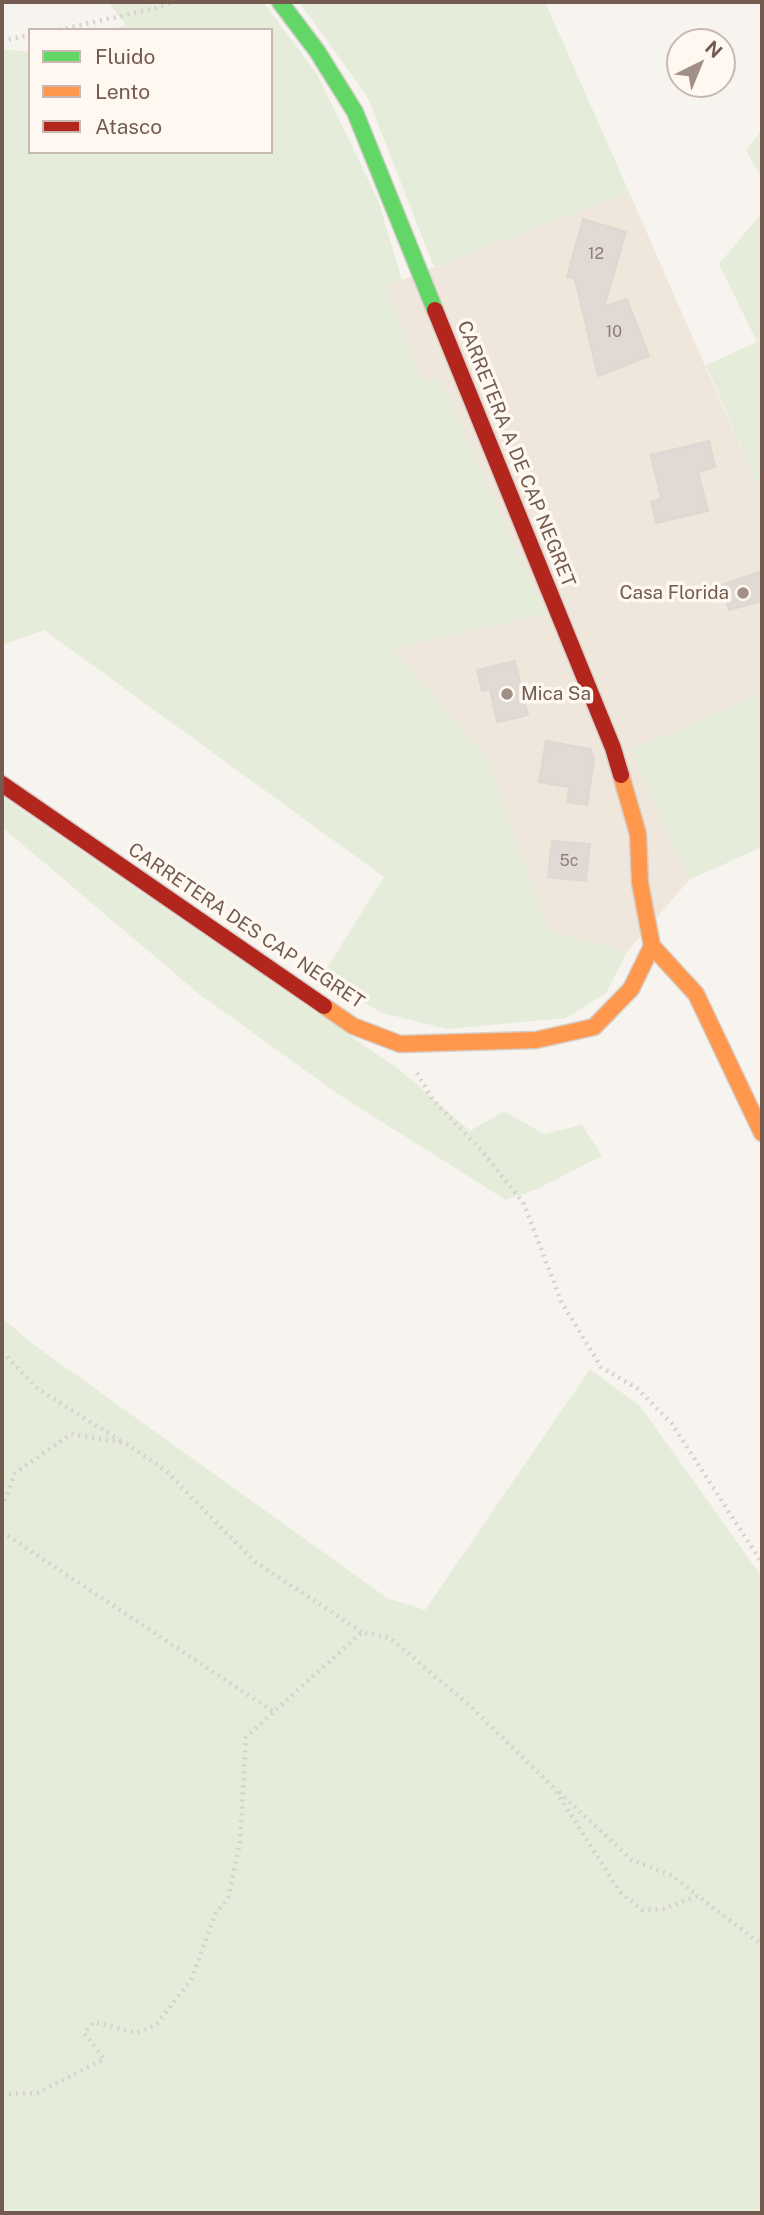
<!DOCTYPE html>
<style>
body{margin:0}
#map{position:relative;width:764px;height:2215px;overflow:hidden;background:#f7f3ee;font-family:"Public Sans",sans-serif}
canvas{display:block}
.frame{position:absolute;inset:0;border:4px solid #745b50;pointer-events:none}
.legend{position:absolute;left:28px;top:28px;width:245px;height:126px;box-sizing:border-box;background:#fef8f1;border:2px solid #c7b9b1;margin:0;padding:9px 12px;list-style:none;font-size:21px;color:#745b50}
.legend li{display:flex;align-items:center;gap:14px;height:35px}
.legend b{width:35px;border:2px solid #c7b9b1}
.north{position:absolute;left:666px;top:28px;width:70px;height:70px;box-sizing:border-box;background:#fef8f1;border:2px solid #c7b9b1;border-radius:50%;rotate:43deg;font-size:19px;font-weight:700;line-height:28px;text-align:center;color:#745b50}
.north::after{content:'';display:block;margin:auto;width:24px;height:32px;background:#a29087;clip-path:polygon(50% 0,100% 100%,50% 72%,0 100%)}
</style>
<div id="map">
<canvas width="764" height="2215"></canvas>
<div class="frame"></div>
<ul class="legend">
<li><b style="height:9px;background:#63d668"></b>Fluido</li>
<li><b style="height:9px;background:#ff974d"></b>Lento</li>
<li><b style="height:9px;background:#b3261e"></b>Atasco</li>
</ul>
<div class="north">N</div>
</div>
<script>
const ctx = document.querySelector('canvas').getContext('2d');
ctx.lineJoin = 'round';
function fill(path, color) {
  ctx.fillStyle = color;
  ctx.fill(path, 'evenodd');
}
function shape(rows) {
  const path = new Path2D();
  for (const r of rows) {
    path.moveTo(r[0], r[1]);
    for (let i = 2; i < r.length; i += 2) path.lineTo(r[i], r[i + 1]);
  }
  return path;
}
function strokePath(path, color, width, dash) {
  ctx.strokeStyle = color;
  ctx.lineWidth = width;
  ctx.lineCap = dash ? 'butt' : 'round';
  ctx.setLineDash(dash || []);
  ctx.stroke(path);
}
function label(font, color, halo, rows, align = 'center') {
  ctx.font = font + ' "Public Sans",sans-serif';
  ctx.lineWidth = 7;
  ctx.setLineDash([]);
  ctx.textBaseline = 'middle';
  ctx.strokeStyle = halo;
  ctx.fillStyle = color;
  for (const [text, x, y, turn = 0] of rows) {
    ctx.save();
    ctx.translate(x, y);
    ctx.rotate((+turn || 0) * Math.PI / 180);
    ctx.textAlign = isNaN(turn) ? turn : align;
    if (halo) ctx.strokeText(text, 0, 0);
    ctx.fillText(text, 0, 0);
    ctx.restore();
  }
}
fill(shape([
 [629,192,762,496,762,694,630,750,689,880,627,952,548,931,488,760,392,648,546,614,422,380,386,286]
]), '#efe6dc');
fill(shape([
 [108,2,263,2,317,74,378,200,402,280,386,286,422,380,440,378,546,614,393,648,488,760,548,930,627,952,606,993,566,1018,447,1029,383,1013,320,979,384,877,44,630,2,645,2,49,30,52,30,152,271,152,271,30,111,30,126,25],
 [299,2,545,2,629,192,434,267,367,96],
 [762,130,762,179,746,150],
 [762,213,762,496,706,365,757,342,719,264],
 [762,694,762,847,689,880,630,750],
 [2,797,400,1070,470,1131,504,1111,544,1134,582,1125,602,1156,537,1189,506,1200,341,1096,199,994,2,827],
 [2,1318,33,1344,387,1598,425,1610,590,1369,640,1406,762,1577,762,2213,2,2213]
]), '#e5edda');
const building = shape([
 [583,219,626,232,604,307,627,299,649,356,598,376,575,279,567,277,583,219],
 [709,441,715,467,698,472,708,511,656,523,651,502,661,499,651,455,709,441],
 [762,571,762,601,729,610,722,585,762,571],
 [515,661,528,715,497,722,490,689,482,691,477,670,515,661],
 [546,741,591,749,594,759,587,805,567,802,569,787,539,782,546,741],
 [552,841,590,844,586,881,548,877,552,841]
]);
fill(building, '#e1d9d4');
strokePath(building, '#dfd7d1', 2);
const fast = shape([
 [280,2,317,51,355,112,435,310]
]);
const slow = shape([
 [621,775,638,834,640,883,652,946],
 [652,946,696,994,762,1133],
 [324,1006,353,1026,400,1044,536,1040,594,1027,631,989,652,946]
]);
const jam = shape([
 [435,310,613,748,621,775],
 [2,784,324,1006]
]);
strokePath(fast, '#d6cfc9', 19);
strokePath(slow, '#d6cfc9', 19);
strokePath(jam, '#d6cfc9', 19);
strokePath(shape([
 [59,30,165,6,171,2],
 [2,41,30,35],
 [417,1073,433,1100,482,1151,524,1204,561,1301,601,1367,638,1389,672,1424,762,1563],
 [2,1352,38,1389,121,1441],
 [2,1507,15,1473,71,1434,125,1443,165,1470,254,1561,362,1632],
 [2,1532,274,1712],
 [559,1792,632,1860,673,1876,698,1896],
 [2,2094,37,2093,104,2059,84,2033,94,2022,137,2033,156,2025,191,1980,216,1912,228,1899,240,1842,246,1737,362,1632,390,1638,470,1706,553,1787,620,1892,642,1910,663,1909,698,1896,762,1945]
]), '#d7d1cd', 4.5, [2, 5]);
strokePath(fast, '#63d668', 16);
strokePath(slow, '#ff974d', 16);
strokePath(jam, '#b3261e', 16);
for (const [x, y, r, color] of [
 [743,593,7,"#a29087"],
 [507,694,7,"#a29087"]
]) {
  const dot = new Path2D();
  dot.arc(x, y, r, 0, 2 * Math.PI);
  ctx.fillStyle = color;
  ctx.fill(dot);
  strokePath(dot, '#fef8f1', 2.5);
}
label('16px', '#927d74', null, [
 ["12",596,254],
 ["10",614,332],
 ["5c",569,861]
]);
label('19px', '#745b50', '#fef8f1', [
 ["CARRETERA A DE CAP NEGRET",516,454,68],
 ["CARRETERA DES CAP NEGRET",246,926,34]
]);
label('19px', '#745b50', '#fef8f1', [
 ["Casa Florida",729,593],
 ["Mica Sa",521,694,"left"]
], 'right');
</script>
